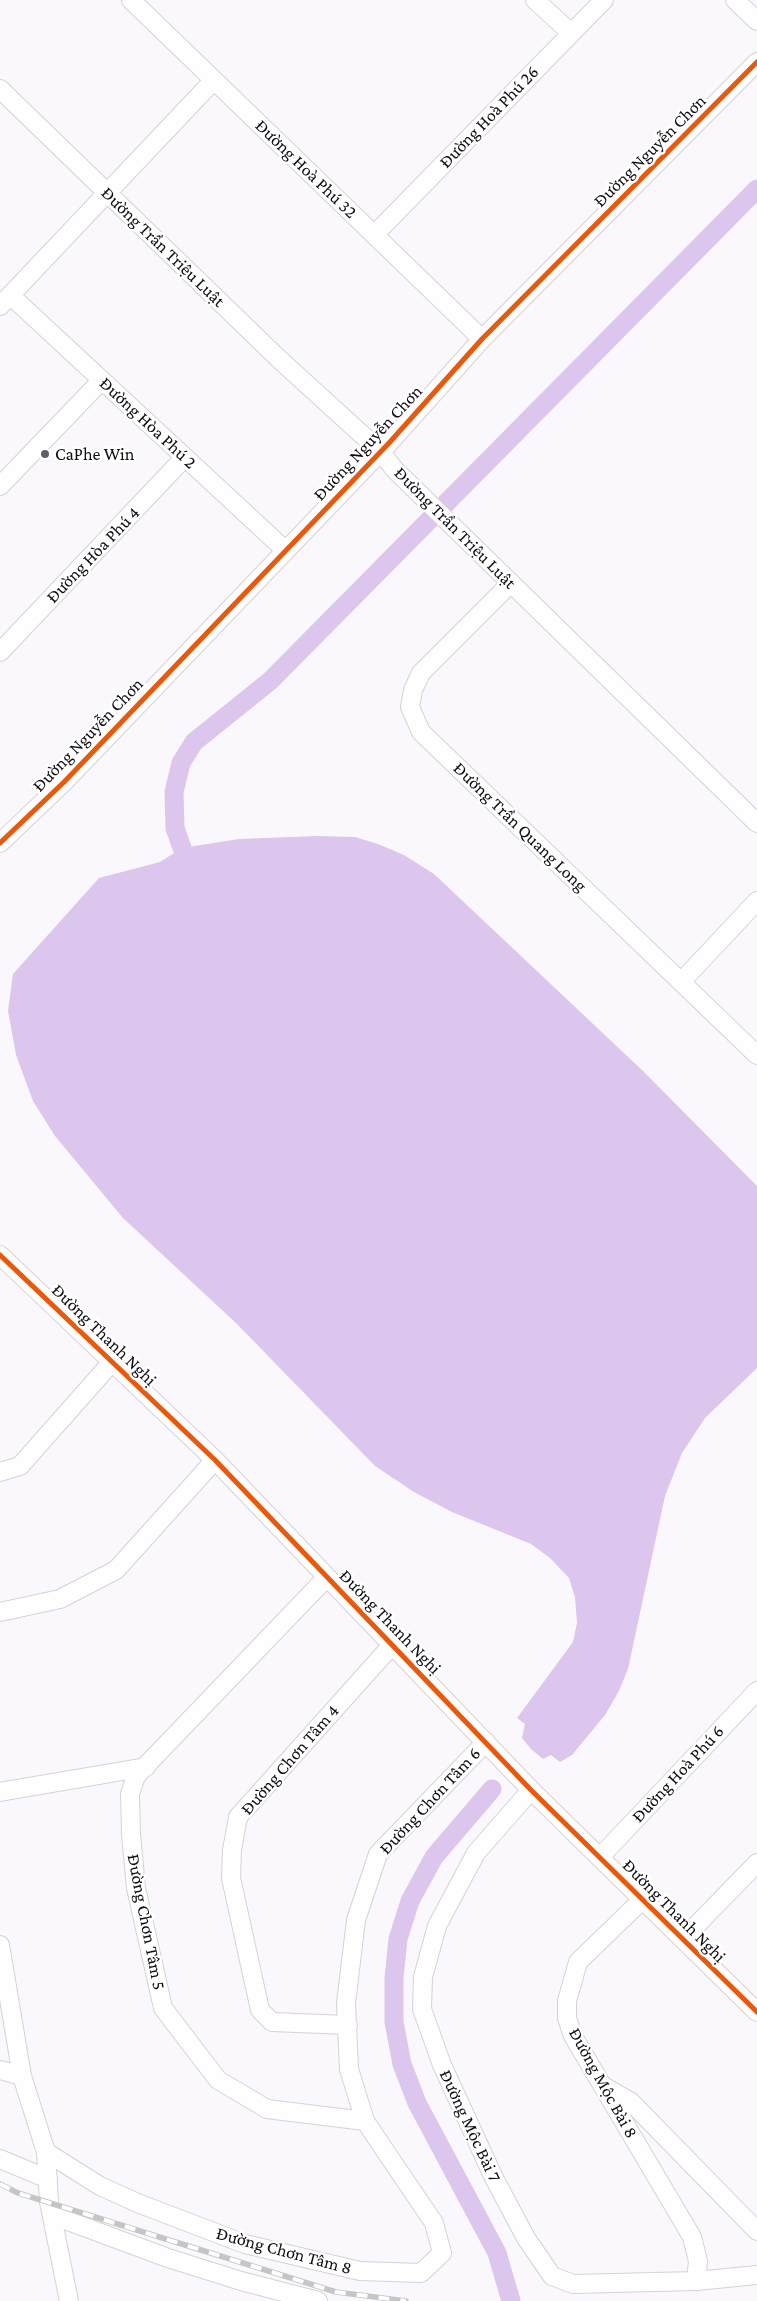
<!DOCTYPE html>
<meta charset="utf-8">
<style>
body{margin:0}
canvas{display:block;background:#faf8fc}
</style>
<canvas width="757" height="2301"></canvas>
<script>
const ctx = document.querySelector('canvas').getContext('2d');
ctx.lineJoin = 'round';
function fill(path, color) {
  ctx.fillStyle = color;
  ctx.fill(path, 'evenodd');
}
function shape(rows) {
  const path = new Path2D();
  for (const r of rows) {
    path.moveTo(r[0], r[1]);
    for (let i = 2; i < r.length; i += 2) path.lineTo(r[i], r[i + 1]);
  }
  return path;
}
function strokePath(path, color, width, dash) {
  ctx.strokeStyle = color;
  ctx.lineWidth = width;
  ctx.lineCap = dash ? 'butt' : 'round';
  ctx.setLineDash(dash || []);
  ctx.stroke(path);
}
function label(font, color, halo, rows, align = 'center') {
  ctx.font = font + ' "Crimson Pro",serif';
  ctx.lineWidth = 5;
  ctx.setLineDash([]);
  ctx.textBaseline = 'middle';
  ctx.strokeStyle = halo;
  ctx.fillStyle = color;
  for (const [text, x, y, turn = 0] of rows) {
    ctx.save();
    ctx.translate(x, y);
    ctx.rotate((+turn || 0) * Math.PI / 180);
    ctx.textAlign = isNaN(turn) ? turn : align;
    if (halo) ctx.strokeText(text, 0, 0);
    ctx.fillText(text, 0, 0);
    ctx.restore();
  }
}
fill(shape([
 [317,836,355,837,378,844,404,855,434,874,643,1071,757,1186,757,1368,705,1418,682,1453,665,1496,628,1669,619,1691,605,1715,572,1755,560,1762,551,1755,543,1759,531,1749,522,1738,525,1724,517,1718,573,1642,577,1623,575,1597,569,1578,550,1558,531,1544,452,1512,414,1492,375,1466,237,1324,123,1218,55,1136,33,1101,16,1055,8,1011,13,974,99,878,160,862,182,848,239,839]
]), '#dcc6ed');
strokePath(shape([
 [182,848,175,828,174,792,181,763,194,742,270,681,757,189],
 [492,1789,434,1857,410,1901,398,1939,394,1978,394,2022,402,2064,417,2103,497,2253,511,2301]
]), '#dcc6ed', 19);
const street = shape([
 [131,0,482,339],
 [535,0,571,33],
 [735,0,757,21],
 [0,89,280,360,380,451,395,470,757,823],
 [374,235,604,0],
 [10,295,285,550],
 [0,306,214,80],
 [0,486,102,380],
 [511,583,421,673,413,690,410,707,421,732,757,1055],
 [0,652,185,457],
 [0,843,64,782,389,443,482,339,757,62],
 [681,982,757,901],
 [0,1255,215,1460,531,1790,757,2012],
 [0,1472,20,1466,112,1362],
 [327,1577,136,1776,130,1794,131,1834,136,1888,163,2008,218,2080,267,2109,365,2121],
 [0,1612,60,1599,116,1570,215,1460],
 [531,1790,476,1853,437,1926,423,1977,422,2009,442,2065,494,2178,526,2238,552,2276,573,2284,696,2281,757,2275],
 [0,1792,146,1767],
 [600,1857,757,1691],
 [643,1899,578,1962,567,2001,567,2018,573,2036,692,2237,698,2261,696,2281],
 [683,1939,757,1863],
 [0,1945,22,2076,46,2152,49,2202,69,2301],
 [348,2025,272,2022,260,2010,231,1878,232,1850,238,1817,393,1644],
 [0,2070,22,2076],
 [605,2087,631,2102,757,2231],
 [46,2152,100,2186,140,2204,245,2244,360,2271,421,2273,442,2253,434,2223,365,2121,349,2069,346,2003,356,1920,378,1854,486,1742],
 [0,2159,48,2179],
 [52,2215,168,2258,241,2281,318,2301]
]);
strokePath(street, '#d5d2d7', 20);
strokePath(street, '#fefeff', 18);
const rail = shape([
 [0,2184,18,2193,336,2292,406,2301]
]);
strokePath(rail, '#c6c5c6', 5.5);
strokePath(rail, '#fff', 4, [11]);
strokePath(shape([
 [0,843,64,782,389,443,482,339,757,62],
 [0,1255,215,1460,531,1790,757,2012]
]), '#e8590c', 5);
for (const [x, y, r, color] of [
 [45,454,5,"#625f64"]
]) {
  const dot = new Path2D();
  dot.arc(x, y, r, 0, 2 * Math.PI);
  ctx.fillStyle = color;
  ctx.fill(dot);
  strokePath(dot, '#fff', 2);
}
label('18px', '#100c12', '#fff', [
 ["Đường Hoà Phú 26",489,117,-46],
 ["Đường Nguyễn Chơn",650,151,-45],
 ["Đường Hoà Phú 32",306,169,44],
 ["Đường Trần Triệu Luật",163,247,44],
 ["Đường Hòa Phú 2",148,423,43],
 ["Đường Nguyễn Chơn",368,443,-47],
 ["Đường Trần Triệu Luật",455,528,45],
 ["Đường Hòa Phú 4",93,555,-46],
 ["Đường Nguyễn Chơn",88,735,-46],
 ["Đường Trần Quang Long",520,827,44],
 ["Đường Thanh Nghị",104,1335,44],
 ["Đường Thanh Nghị",390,1622,46],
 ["Đường Chơn Tâm 4",290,1760,-49],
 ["Đường Hoà Phú 6",678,1774,-47],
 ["Đường Chơn Tâm 6",430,1801,-47],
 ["Đường Thanh Nghị",674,1911,45],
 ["Đường Chơn Tâm 5",146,1922,79],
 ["Đường Mộc Bài 8",603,2083,61],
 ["Đường Mộc Bài 7",470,2126,65],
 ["Đường Chơn Tâm 8",284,2251,15]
]);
label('18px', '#100c12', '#fff', [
 ["CaPhe Win",55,454]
], 'left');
</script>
